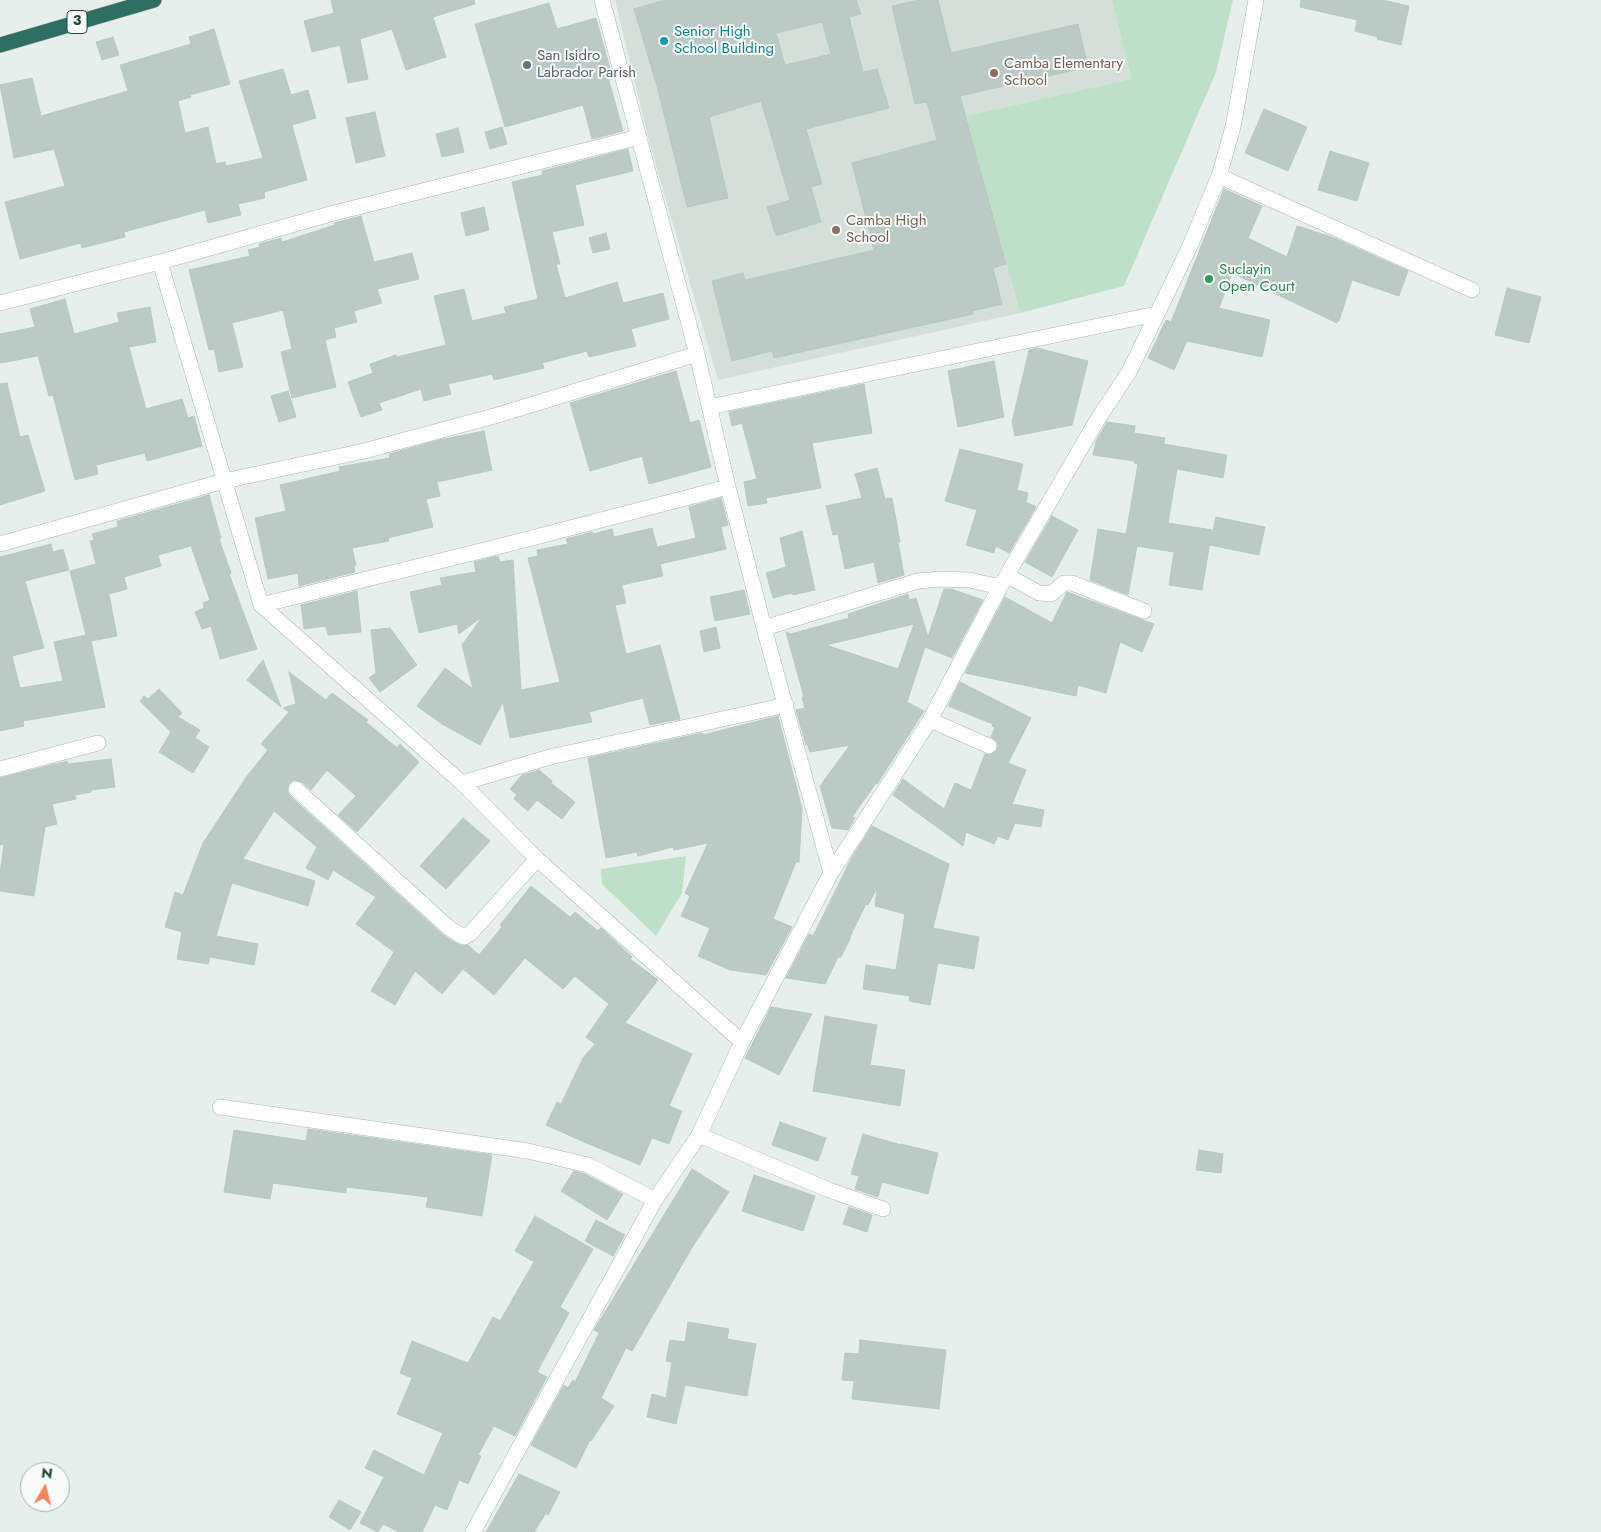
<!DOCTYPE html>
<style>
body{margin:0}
#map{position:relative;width:1601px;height:1532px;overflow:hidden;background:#e6efeb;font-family:Jost,sans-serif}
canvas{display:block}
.north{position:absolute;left:20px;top:1462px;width:50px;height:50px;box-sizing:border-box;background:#f7fbf9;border:1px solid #a3b1ad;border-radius:50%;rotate:8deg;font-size:14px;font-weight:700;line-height:20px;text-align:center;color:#24423a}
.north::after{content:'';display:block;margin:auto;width:18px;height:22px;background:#f4845f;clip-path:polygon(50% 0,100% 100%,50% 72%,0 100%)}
</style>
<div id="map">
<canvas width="1601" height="1532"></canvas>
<div class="north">N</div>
</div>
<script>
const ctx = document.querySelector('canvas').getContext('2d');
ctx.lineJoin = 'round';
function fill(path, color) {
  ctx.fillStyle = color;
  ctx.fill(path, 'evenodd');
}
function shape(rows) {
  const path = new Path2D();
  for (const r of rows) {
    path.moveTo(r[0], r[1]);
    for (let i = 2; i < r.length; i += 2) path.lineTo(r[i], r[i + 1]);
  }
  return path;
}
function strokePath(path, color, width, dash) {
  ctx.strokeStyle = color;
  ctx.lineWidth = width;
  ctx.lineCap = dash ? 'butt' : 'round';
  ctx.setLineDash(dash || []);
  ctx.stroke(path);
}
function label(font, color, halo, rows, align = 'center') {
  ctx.font = font + ' Jost,sans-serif';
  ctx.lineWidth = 4;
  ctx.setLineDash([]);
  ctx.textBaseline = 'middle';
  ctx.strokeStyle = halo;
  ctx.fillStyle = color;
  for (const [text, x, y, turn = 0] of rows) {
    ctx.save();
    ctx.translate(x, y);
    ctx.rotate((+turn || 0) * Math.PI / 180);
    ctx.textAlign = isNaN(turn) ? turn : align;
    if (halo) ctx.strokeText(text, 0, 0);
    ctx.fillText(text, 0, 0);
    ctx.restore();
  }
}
fill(shape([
 [615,0,1112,0,1131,79,966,116,1020,313,718,380,649,141]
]), '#d4dfda');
fill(shape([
 [1112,0,1233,0,1216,72,1124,286,1020,313,966,116,1131,79],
 [686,856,682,893,656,936,602,884,601,869]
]), '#bfe0c8');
const building = shape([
 [331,0,474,0,475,4,433,17,446,57,406,70,392,29,360,39,368,79,348,83,340,45,312,52,304,21,334,13,331,0],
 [665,0,856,0,861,14,849,17,863,72,877,69,889,108,806,129,822,184,811,187,821,222,776,236,767,207,790,200,761,101,709,117,728,198,687,207,657,86,634,9,665,0],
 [822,22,831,54,785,65,776,33,822,22],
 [919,0,938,0,951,53,1078,24,1088,67,960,96,1006,264,993,268,1002,304,972,311,973,314,774,358,772,351,732,361,712,281,743,273,745,280,874,250,852,163,937,140,927,102,915,104,892,6,919,0],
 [1301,0,1382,0,1409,6,1401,45,1377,39,1378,37,1355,31,1357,20,1300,7,1301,0],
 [549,3,557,29,596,18,610,69,606,70,623,131,592,139,583,105,505,127,475,24,549,3],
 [214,29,230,84,190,95,191,97,178,101,185,133,208,127,216,164,225,162,226,166,263,158,239,81,283,69,291,95,308,90,316,118,292,125,307,180,264,192,265,198,238,204,241,215,208,223,205,210,124,232,125,237,82,248,81,243,20,259,5,202,65,186,54,149,14,158,0,85,32,78,41,116,128,91,120,65,191,44,189,37,214,29],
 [113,37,119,55,102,60,96,42,113,37],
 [1264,109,1307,127,1288,171,1245,153,1264,109],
 [375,112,385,156,356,163,346,118,375,112],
 [502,127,507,144,490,149,485,132,502,127],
 [458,128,464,152,442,157,436,134,458,128],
 [628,149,633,171,575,185,584,225,552,232,560,264,556,264,565,298,617,282,623,303,663,293,669,319,631,329,636,346,589,357,587,351,542,363,544,368,494,380,492,374,448,384,451,394,424,401,421,389,379,403,382,410,361,417,348,382,373,373,370,364,396,355,397,357,446,345,434,296,464,289,472,321,506,313,504,307,538,299,512,182,543,175,542,171,628,149],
 [1330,151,1369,163,1357,201,1318,190,1330,151],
 [1224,189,1262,206,1248,238,1287,257,1297,226,1332,237,1408,271,1399,296,1352,280,1339,321,1337,321,1337,323,1232,273,1219,308,1270,320,1262,357,1187,341,1174,370,1148,358,1166,320,1171,322,1224,189],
 [484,207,489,230,466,236,461,213,484,207],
 [361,216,374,262,412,253,419,279,377,289,382,303,354,311,357,322,334,328,336,337,325,340,336,387,292,398,281,352,292,349,283,310,232,323,243,367,219,372,214,349,209,350,189,270,250,256,248,250,260,247,259,244,281,238,282,242,335,225,334,223,361,216],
 [606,233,610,249,593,253,589,238,606,233],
 [1507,288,1541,297,1529,343,1495,335,1507,288],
 [65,299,74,334,119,322,117,313,150,307,156,342,129,347,146,409,182,399,188,418,194,416,202,446,147,461,145,453,96,465,98,474,75,480,53,395,49,396,38,356,0,363,0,334,35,327,30,309,65,299],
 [1037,348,1088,361,1072,425,1015,436,1012,422,1029,350,1037,348],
 [994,361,1004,417,958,427,948,371,994,361],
 [676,371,690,423,699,420,711,467,649,484,642,456,590,471,570,403,676,371],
 [7,383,20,437,28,435,45,491,0,505,0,384,7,383],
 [864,384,872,433,812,443,821,488,766,498,767,503,748,506,744,482,757,479,742,423,732,426,729,412,864,384],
 [288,391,296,417,279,422,271,396,288,391],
 [1107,422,1135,426,1134,433,1165,438,1164,444,1227,455,1223,478,1177,469,1168,523,1212,530,1202,590,1169,585,1174,552,1137,546,1128,595,1090,580,1098,529,1126,534,1138,464,1134,463,1134,461,1093,455,1096,441,1107,422],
 [484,431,492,470,437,482,440,496,426,499,433,527,388,538,389,541,352,548,356,565,354,566,355,572,299,586,298,573,268,579,255,518,286,511,280,485,340,471,339,467,390,458,389,454,439,440,484,431],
 [960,449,1023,464,1017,490,1028,493,1026,502,1036,507,1009,553,996,546,994,553,966,545,977,510,945,501,960,449],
 [877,468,885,499,892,498,900,542,898,542,904,575,878,583,874,562,845,569,838,534,833,535,826,506,862,498,855,474,877,468],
 [209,495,221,538,219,539,231,573,229,574,257,649,220,659,211,626,202,629,195,612,204,608,203,603,210,600,191,546,158,555,161,566,124,577,127,589,109,594,117,636,91,641,105,707,23,721,24,726,0,731,0,557,51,544,53,552,63,549,69,570,25,581,44,648,12,656,20,688,63,681,54,642,86,635,70,571,96,564,90,541,94,540,92,534,118,527,117,521,209,495],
 [721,498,728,525,721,527,726,549,660,564,663,576,622,585,626,603,615,605,626,654,660,645,680,719,650,725,643,698,589,712,592,722,510,738,503,702,480,745,442,724,417,706,445,668,473,689,462,645,483,616,459,634,457,624,419,633,410,592,442,585,440,578,476,572,474,562,498,556,500,562,513,560,521,690,560,682,528,558,538,556,537,550,568,544,566,539,592,532,593,534,612,529,614,537,652,528,657,547,696,538,689,507,721,498],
 [1052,516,1078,530,1052,577,1025,562,1052,516],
 [1216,517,1265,527,1259,555,1210,545,1216,517],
 [802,531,815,590,793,595,792,593,773,598,766,573,786,567,780,538,802,531],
 [944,589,951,589,983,600,952,658,925,647,907,702,924,711,877,784,876,783,852,817,855,818,848,830,832,828,820,786,850,745,810,752,806,740,806,745,796,710,805,708,802,697,804,697,786,632,791,634,849,618,848,614,908,594,909,600,916,598,928,637,944,589],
 [914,624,898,669,826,645,914,624],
 [744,590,750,614,715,621,710,597,744,590],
 [357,591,361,632,328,635,326,626,304,629,301,605,357,591],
 [1067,592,1154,624,1142,652,1120,642,1106,693,1078,685,1076,696,965,673,1005,597,1052,623,1067,592],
 [716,627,720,648,704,652,700,631,716,627],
 [390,628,417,665,380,692,369,678,376,673,371,630,390,628],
 [263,660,281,707,247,680,263,660],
 [289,672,326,700,332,693,368,720,366,722,397,748,400,744,419,762,357,832,338,815,356,796,327,770,311,790,302,782,294,780,289,783,287,791,290,796,443,935,460,945,468,945,479,955,502,927,500,925,531,886,570,917,575,912,598,931,601,928,632,957,630,959,658,980,625,1023,692,1054,669,1106,682,1111,669,1144,652,1138,640,1165,584,1142,546,1125,557,1102,561,1104,583,1058,595,1044,586,1037,609,1004,575,976,563,989,525,958,494,995,463,969,442,994,415,971,395,1005,371,991,394,952,356,924,376,897,333,870,328,880,306,868,317,847,274,811,243,859,315,881,308,906,232,883,216,936,258,944,254,965,210,957,208,964,177,959,182,932,165,927,175,892,183,895,203,843,247,776,268,750,261,744,289,712,283,708,296,704,289,672],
 [960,682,1031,718,1008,763,1026,770,1012,804,1044,810,1041,827,1015,823,1008,840,998,836,994,844,966,832,963,846,893,795,903,779,944,809,955,783,971,790,985,754,990,755,997,750,998,745,997,741,991,737,995,727,992,726,993,724,948,706,960,682],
 [159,689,182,713,178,717,200,730,195,738,209,747,193,773,159,752,171,732,140,701,144,696,148,699,159,689],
 [778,716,802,809,799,862,796,862,773,919,792,927,766,975,730,970,698,956,710,928,681,916,690,896,685,893,708,843,674,850,673,847,638,856,637,852,606,858,588,758,702,733,703,735,778,716],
 [111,759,115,787,91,790,91,792,75,795,76,799,52,804,57,824,45,827,34,896,0,891,0,874,4,844,0,845,0,778,67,761,68,764,111,759],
 [539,770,552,781,551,783,575,802,562,819,537,800,528,811,514,799,517,795,510,789,522,775,539,770],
 [463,818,490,841,446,889,420,866,463,818],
 [872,826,949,864,933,928,979,937,974,969,938,963,930,1005,909,1001,910,996,863,989,866,965,896,970,905,914,875,906,877,888,868,905,866,904,850,937,851,937,841,957,838,957,825,984,786,978,809,934,813,936,852,857,872,826],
 [771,1007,812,1014,779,1075,745,1058,771,1007],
 [825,1016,877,1025,870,1065,905,1070,900,1106,813,1091,825,1016],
 [780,1122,826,1138,818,1161,772,1145,780,1122],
 [308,1129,492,1155,482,1216,426,1207,428,1197,346,1187,346,1193,273,1183,270,1199,224,1192,234,1130,306,1141,308,1129],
 [863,1134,901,1145,901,1144,938,1153,928,1194,882,1182,878,1197,855,1189,859,1176,851,1174,863,1134],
 [1199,1150,1223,1154,1221,1173,1196,1170,1199,1150],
 [692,1169,729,1192,693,1246,632,1351,626,1348,601,1398,614,1406,591,1441,590,1440,576,1468,531,1445,564,1385,568,1388,573,1380,575,1382,599,1333,594,1330,692,1169],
 [574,1171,585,1174,623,1194,607,1220,561,1191,574,1171],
 [754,1175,815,1196,803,1231,742,1211,754,1175],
 [849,1207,872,1215,867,1232,843,1224,849,1207],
 [535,1216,593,1249,560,1307,569,1313,537,1372,547,1377,515,1436,494,1426,478,1455,481,1456,468,1484,459,1480,447,1510,435,1505,422,1532,399,1532,383,1524,378,1532,360,1523,384,1477,365,1468,374,1450,424,1475,443,1433,397,1414,412,1378,400,1373,412,1341,468,1363,493,1317,500,1321,534,1262,515,1251,535,1216],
 [596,1220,625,1235,613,1256,585,1241,596,1220],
 [688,1322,729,1329,727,1339,756,1344,747,1396,685,1385,676,1424,647,1417,652,1394,666,1398,672,1362,666,1361,670,1340,685,1342,688,1322],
 [860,1340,946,1350,939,1409,852,1399,854,1381,842,1380,845,1353,859,1354,860,1340],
 [519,1474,560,1492,548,1515,546,1513,534,1532,486,1532,519,1474],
 [339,1500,361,1512,350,1530,329,1517,339,1500]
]);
fill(building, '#bbcac4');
strokePath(building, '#b8c9c2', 1);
const minor = shape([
 [602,0,697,354,728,487,764,628,831,873],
 [1219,176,1472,290],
 [160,262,261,605,462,783,537,859,742,1042],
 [0,303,160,262,334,213,639,137],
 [709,407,1156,314],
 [0,544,224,481,364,451,498,415,697,354],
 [1008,576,1039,593,1051,594,1064,583,1072,583,1144,611],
 [261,605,497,547,728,487],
 [764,628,918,581,940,579,970,580,1000,587],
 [930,720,989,746],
 [0,769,98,743],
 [462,783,550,757,786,705],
 [296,789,449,928,464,937,470,934,537,859],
 [220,1107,528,1151,588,1165,655,1200],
 [699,1135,829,1190,883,1209],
 [473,1532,655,1200,699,1135,742,1042,831,873,930,720,1000,587,1096,422,1129,372,1189,248,1219,176,1233,127,1256,0]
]);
const highway = shape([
 [0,45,154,0]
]);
strokePath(minor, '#a8b8b2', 16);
strokePath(highway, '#c2cac8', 16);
strokePath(minor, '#fff', 15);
strokePath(highway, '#2f6f62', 15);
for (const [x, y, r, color] of [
 [664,41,5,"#0f9aa8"],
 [527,65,5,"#6b7280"],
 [994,73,5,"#8d6e63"],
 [836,230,5,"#8d6e63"],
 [1209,279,5,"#2e9e5b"]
]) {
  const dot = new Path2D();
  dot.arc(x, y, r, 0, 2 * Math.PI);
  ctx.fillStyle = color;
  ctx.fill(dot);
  strokePath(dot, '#f7fbf9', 2);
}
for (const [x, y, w] of [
 [77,22,20]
]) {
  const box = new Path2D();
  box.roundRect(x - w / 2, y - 11.5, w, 23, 4);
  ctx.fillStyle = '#f7fbf9';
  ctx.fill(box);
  strokePath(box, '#24423a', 1);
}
label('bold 14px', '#24423a', null, [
 ["3",77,22]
]);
label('15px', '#0d838f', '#f7fbf9', [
 ["Senior High",674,32],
 ["School Building",674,49]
], 'left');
label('15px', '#5b616d', '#f7fbf9', [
 ["San Isidro",537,56],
 ["Labrador Parish",537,73]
], 'left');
label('15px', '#785e54', '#f7fbf9', [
 ["Camba Elementary",1004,64],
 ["School",1004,81],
 ["Camba High",846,221],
 ["School",846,238]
], 'left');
label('15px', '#27864d', '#f7fbf9', [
 ["Suclayin",1219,270],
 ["Open Court",1219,287]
], 'left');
</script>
